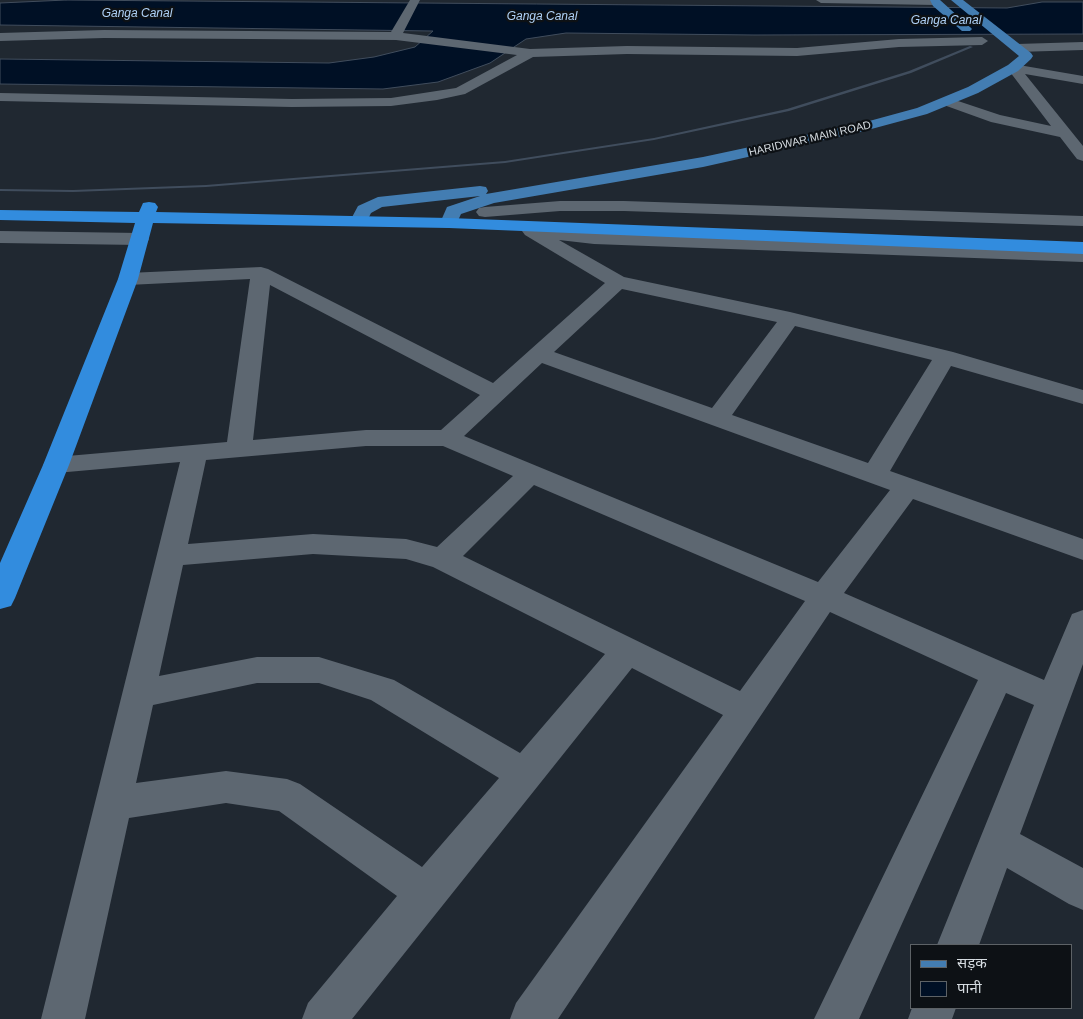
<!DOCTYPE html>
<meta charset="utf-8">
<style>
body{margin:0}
#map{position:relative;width:1083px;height:1019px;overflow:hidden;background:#202831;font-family:Helvetica,"Noto Sans Devanagari",sans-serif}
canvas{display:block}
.legend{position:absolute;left:910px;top:944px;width:162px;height:65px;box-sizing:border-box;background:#0d1115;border:1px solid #5d6266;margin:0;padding:6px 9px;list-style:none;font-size:15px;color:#d5dbe0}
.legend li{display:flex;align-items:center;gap:10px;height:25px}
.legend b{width:25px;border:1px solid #5d6266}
</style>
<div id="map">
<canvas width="1083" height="1019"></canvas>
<ul class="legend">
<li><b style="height:6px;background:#437db2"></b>सड़क</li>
<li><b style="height:14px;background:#001025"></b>पानी</li>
</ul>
</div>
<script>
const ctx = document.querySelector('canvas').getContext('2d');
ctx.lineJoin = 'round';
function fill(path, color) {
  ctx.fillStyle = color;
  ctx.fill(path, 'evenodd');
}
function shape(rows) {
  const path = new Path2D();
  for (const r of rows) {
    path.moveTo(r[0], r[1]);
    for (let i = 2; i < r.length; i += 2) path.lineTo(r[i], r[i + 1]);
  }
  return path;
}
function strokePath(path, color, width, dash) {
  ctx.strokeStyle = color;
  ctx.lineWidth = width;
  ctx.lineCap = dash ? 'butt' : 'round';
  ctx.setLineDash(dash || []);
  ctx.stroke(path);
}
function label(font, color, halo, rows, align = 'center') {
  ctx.font = font + ' Helvetica,sans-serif';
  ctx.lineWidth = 4.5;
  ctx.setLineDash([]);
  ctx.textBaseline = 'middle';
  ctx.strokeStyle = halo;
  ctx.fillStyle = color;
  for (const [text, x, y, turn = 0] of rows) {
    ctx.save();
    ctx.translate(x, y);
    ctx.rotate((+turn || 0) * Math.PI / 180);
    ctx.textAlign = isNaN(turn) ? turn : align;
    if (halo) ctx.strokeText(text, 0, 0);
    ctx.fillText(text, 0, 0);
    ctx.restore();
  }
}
const water = shape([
 [66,0,1007,8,1042,2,1083,2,1083,34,754,35,566,33,526,39,490,63,438,82,383,89,0,84,0,59,329,63,374,57,415,47,433,31,0,25,0,3,66,0]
]);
fill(water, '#001025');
strokePath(water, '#404d5d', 1);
fill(shape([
 [970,46,973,47,911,73,789,111,654,140,505,163,206,187,73,192,0,191,0,189,73,190,206,185,505,161,654,138,787,109,909,71,970,46]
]), '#404d5d');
fill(shape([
 [410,0,420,0,403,33,530,49,627,46,797,48,899,39,982,37,988,41,982,45,899,47,797,56,627,54,533,57,465,94,437,100,391,106,292,107,0,101,0,93,292,99,391,98,456,88,517,55,396,40,104,38,0,41,0,33,104,30,391,32,410,0],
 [816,0,939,0,940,2,935,5,821,3,816,0],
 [1083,42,1083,50,1017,52,1011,48,1017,44,1083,42],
 [1013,64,1083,76,1083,84,1025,74,1083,146,1083,161,1077,159,1060,137,991,122,941,104,939,101,946,97,1000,115,1051,126,1007,68,1013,64],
 [560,201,624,201,1083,216,1083,226,624,211,560,211,485,217,479,216,476,212,479,208,485,207,560,201],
 [531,226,594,232,1083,250,1083,262,594,244,559,240,624,277,790,312,953,352,1083,390,1083,404,951,366,890,471,1083,539,1083,560,913,499,844,593,1044,680,1072,614,1083,610,1083,664,1020,834,1083,868,1083,910,1069,904,1007,868,979,945,937,945,1034,705,1006,693,859,1019,814,1019,978,680,830,612,558,1019,510,1019,516,1003,723,715,632,668,352,1019,302,1019,308,1003,397,896,279,811,226,803,129,818,85,1019,41,1019,180,462,56,473,47,471,43,465,47,459,56,457,227,442,250,279,128,285,121,283,118,279,121,275,128,273,261,267,268,269,493,383,605,283,525,235,522,231,525,227,531,226],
 [270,285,480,395,441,430,366,430,253,440,270,285],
 [622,289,777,322,712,408,554,352,622,289],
 [795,326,932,360,868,463,732,415,795,326],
 [542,363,890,490,818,582,464,436,542,363],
 [366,446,443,446,513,476,437,547,406,539,313,534,188,544,206,460,366,446],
 [534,485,805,601,740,691,463,556,534,485],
 [313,554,406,559,433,567,605,654,520,753,394,680,319,657,257,657,159,676,183,565,313,554],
 [257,683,319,683,371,700,499,778,422,867,300,784,287,779,226,771,136,783,153,705,257,683],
 [0,231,140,233,147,235,149,239,147,243,140,245,0,243,0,231],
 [912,1008,956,1008,952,1019,908,1019,912,1008]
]), '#5d6771');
fill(shape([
 [930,0,940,0,970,27,972,29,970,31,962,31,933,6,930,0],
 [951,0,963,0,1031,53,1033,56,1031,59,1018,71,978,93,927,114,864,131,703,167,494,203,461,214,455,227,449,228,443,227,440,223,447,207,480,196,382,207,371,213,365,225,359,226,353,225,350,221,358,206,378,197,480,186,486,187,488,191,486,194,703,157,862,123,917,108,968,87,1008,65,1019,56,951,0]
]), '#437db2');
fill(shape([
 [149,202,155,203,158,207,156,212,449,218,1083,242,1083,254,449,228,153,223,138,279,69,465,15,598,11,606,0,609,0,563,43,465,118,279,135,223,0,220,0,210,139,212,143,203,149,202]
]), '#328cde');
label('11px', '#d5dbe0', '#0d1115', [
 ["HARIDWAR MAIN ROAD",810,139,-13]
]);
label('italic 12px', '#afd1f6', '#0d1115', [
 ["Ganga Canal",137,14],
 ["Ganga Canal",542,17],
 ["Ganga Canal",946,21]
]);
</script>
